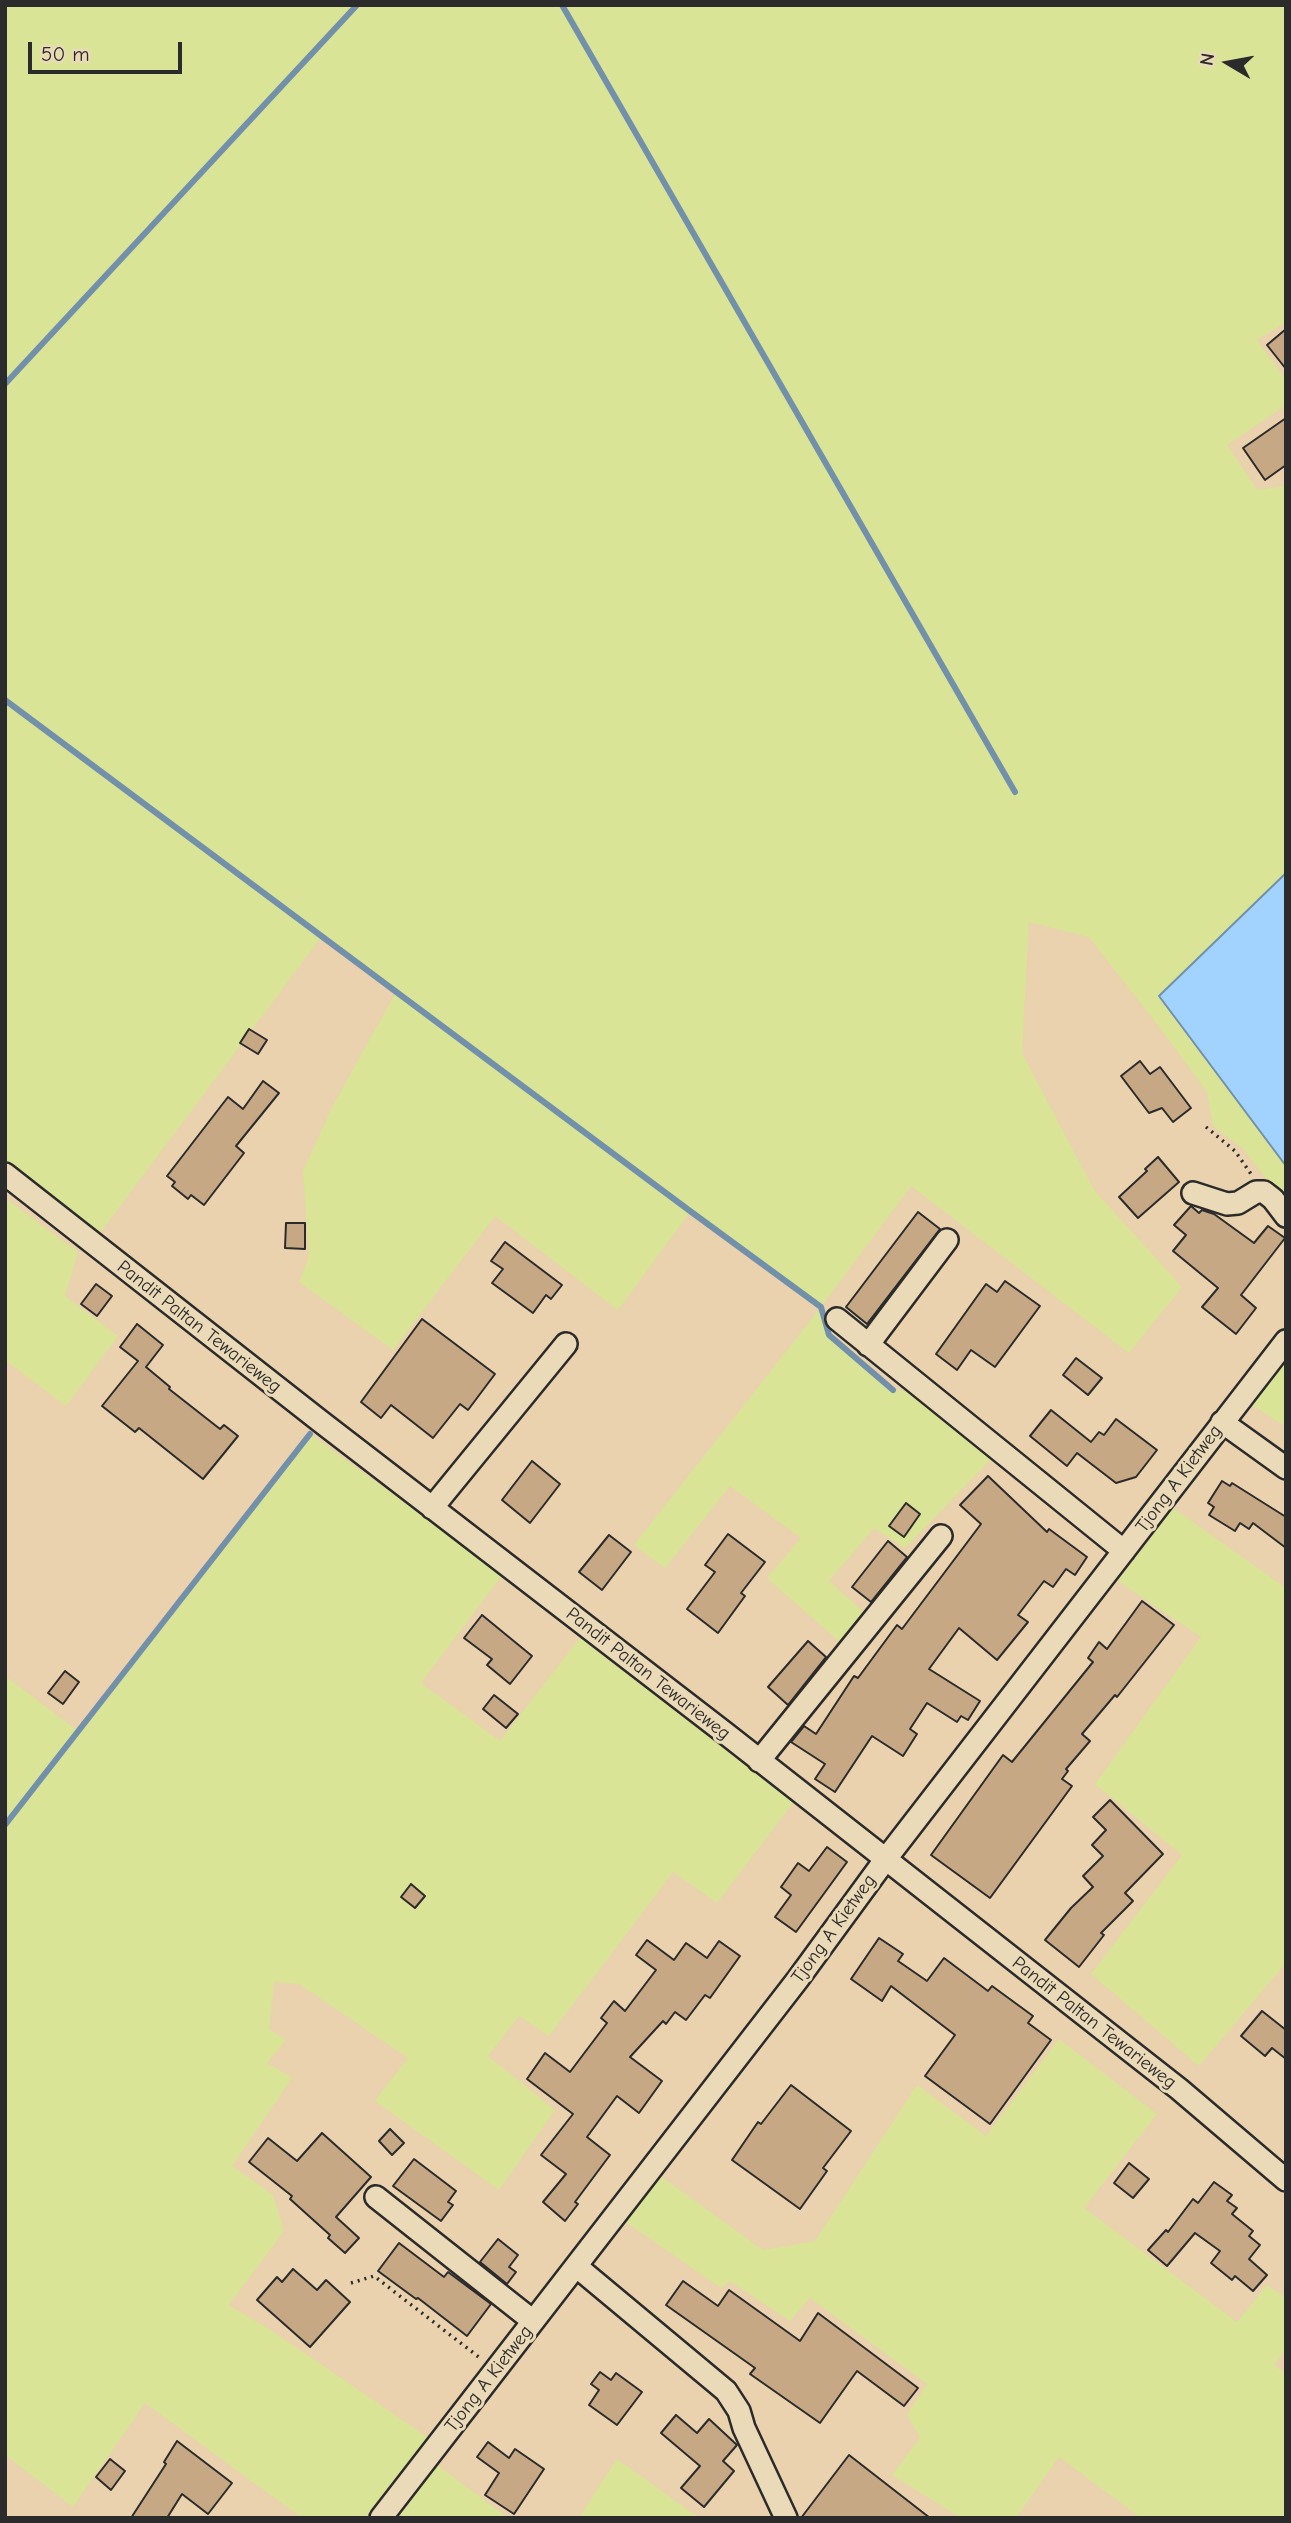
<!DOCTYPE html>
<style>
body{margin:0}
#map{position:relative;width:1291px;height:2523px;overflow:hidden;background:#e9d2ad;font-family:"Comic Neue",sans-serif}
canvas{display:block}
.frame{position:absolute;inset:0;border:7px solid #2b2b2b;pointer-events:none}
.north{position:absolute;left:1193px;top:28px;width:70px;height:70px;-webkit-text-stroke:5px #ebdab7;paint-order:stroke;rotate:280deg;font-size:19px;font-weight:700;line-height:28px;text-align:center;color:#2b2b2b}
.north::after{content:'';display:block;margin:auto;width:24px;height:32px;background:#2b2b2b;clip-path:polygon(50% 0,100% 100%,50% 72%,0 100%)}
.scale{position:absolute;left:28px;top:42px;width:154px;height:32px;box-sizing:border-box;border:4px solid #2b2b2b;border-top:0;padding-left:9px;font-size:21px;line-height:24px;white-space:nowrap;color:#2b2b2b;-webkit-text-stroke:5px #ebdab7;paint-order:stroke}
</style>
<div id="map">
<canvas width="1291" height="2523"></canvas>
<div class="frame"></div>
<div class="north">N</div>
<div class="scale">50 m</div>
</div>
<script>
const ctx = document.querySelector('canvas').getContext('2d');
ctx.lineJoin = 'round';
function fill(path, color) {
  ctx.fillStyle = color;
  ctx.fill(path, 'evenodd');
}
function shape(rows) {
  const path = new Path2D();
  for (const r of rows) {
    path.moveTo(r[0], r[1]);
    for (let i = 2; i < r.length; i += 2) path.lineTo(r[i], r[i + 1]);
  }
  return path;
}
function strokePath(path, color, width, dash) {
  ctx.strokeStyle = color;
  ctx.lineWidth = width;
  ctx.lineCap = dash ? 'butt' : 'round';
  ctx.setLineDash(dash || []);
  ctx.stroke(path);
}
function label(font, color, halo, rows, align = 'center') {
  ctx.font = font + ' "Comic Neue",sans-serif';
  ctx.lineWidth = 6;
  ctx.setLineDash([]);
  ctx.textBaseline = 'middle';
  ctx.strokeStyle = halo;
  ctx.fillStyle = color;
  for (const [text, x, y, turn = 0] of rows) {
    ctx.save();
    ctx.translate(x, y);
    ctx.rotate((+turn || 0) * Math.PI / 180);
    ctx.textAlign = isNaN(turn) ? turn : align;
    if (halo) ctx.strokeText(text, 0, 0);
    ctx.fillText(text, 0, 0);
    ctx.restore();
  }
}
fill(shape([
 [5,5,1286,5,1286,322,1257,340,1286,380,1286,405,1227,445,1257,490,1286,486,1286,873,1159,996,1286,1166,1286,1204,1243,1149,1213,1126,1207,1092,1163,1032,1089,937,1029,922,1022,1053,1094,1190,1182,1287,1129,1353,911,1186,821,1307,824,1324,829,1335,893,1390,916,1392,997,1453,905,1548,874,1528,829,1581,867,1615,843,1645,767,1578,801,1538,730,1486,665,1568,634,1545,821,1307,690,1212,618,1310,495,1216,393,1350,299,1282,309,1256,303,1172,331,1109,396,992,322,936,97,1237,5,1166],
 [5,1198,78,1252,65,1296,118,1336,66,1406,5,1360],
 [1286,1357,1286,1427,1250,1403],
 [310,1434,503,1574,421,1683,500,1741,580,1638,795,1800,717,1903,673,1872,549,2036,519,2016,488,2056,555,2110,499,2190,375,2101,408,2058,299,1984,274,1982,269,2029,286,2040,267,2063,292,2078,232,2166,273,2195,284,2231,229,2305,275,2333,429,2438,365,2518,302,2518,145,2403,73,2507,5,2455,5,1676,78,1731],
 [1173,1508,1286,1588,1286,1963,1199,2066,1091,1974,1182,1855,1095,1784,1201,1637,1118,1581],
 [1059,2039,1157,2114,1084,2208,1237,2322,1267,2285,1286,2298,1286,2350,1274,2365,1286,2374,1286,2518,1141,2518,1059,2457,1016,2518,961,2518,892,2475,920,2438,907,2414,927,2384,810,2298,790,2321,730,2281,721,2288,620,2218,655,2172,763,2250,815,2241,917,2085,986,2136],
 [617,2459,699,2518,579,2518],
 [432,2461,508,2518,405,2518,394,2509]
]), '#d9e497');
const water = shape([
 [1286,873,1286,1166,1159,996,1286,873]
]);
fill(water, '#a1d3fe');
strokePath(water, '#7290aa', 2);
strokePath(shape([
 [562,5,1015,792],
 [5,384,357,5],
 [5,700,690,1211,821,1307,829,1335,893,1390],
 [5,1825,310,1434]
]), '#7290aa', 6);
const building = shape([
 [1286,329,1286,369,1267,345,1286,329],
 [1286,418,1286,465,1265,480,1243,448,1286,418],
 [249,1029,267,1040,258,1054,240,1043,249,1029],
 [1140,1061,1150,1074,1160,1067,1191,1108,1173,1122,1162,1108,1149,1113,1121,1076,1140,1061],
 [263,1081,279,1093,236,1146,244,1153,204,1205,191,1195,188,1199,172,1186,175,1182,167,1176,228,1097,243,1109,263,1081],
 [1158,1157,1179,1182,1138,1218,1119,1197,1147,1171,1145,1169,1158,1157],
 [1191,1206,1199,1213,1202,1210,1214,1214,1254,1243,1268,1226,1285,1238,1241,1295,1256,1308,1236,1334,1202,1307,1218,1288,1173,1251,1186,1235,1174,1225,1191,1206],
 [918,1212,940,1229,867,1324,846,1307,918,1212],
 [286,1223,305,1223,305,1249,285,1248,286,1223],
 [505,1242,562,1285,551,1299,546,1295,533,1313,492,1283,503,1269,491,1261,505,1242],
 [1005,1281,1040,1306,995,1367,971,1350,957,1370,936,1354,986,1284,997,1292,1005,1281],
 [96,1284,112,1296,97,1316,81,1304,96,1284],
 [422,1319,495,1374,468,1410,460,1404,433,1438,391,1405,381,1418,361,1402,422,1319],
 [137,1324,163,1345,146,1367,170,1387,169,1389,220,1429,224,1425,238,1436,203,1479,139,1428,135,1432,102,1406,138,1361,120,1347,137,1324],
 [1076,1358,1102,1378,1088,1395,1063,1375,1076,1358],
 [1051,1410,1091,1442,1099,1432,1104,1435,1116,1419,1157,1450,1136,1477,1116,1483,1077,1453,1067,1466,1030,1436,1051,1410],
 [532,1461,560,1484,530,1523,502,1500,532,1461],
 [988,1476,1047,1532,1049,1529,1087,1557,1075,1575,1066,1569,1053,1587,1044,1581,1018,1615,1028,1622,997,1660,959,1628,929,1669,980,1701,968,1720,961,1716,957,1722,927,1703,910,1729,917,1734,903,1756,872,1736,835,1792,815,1779,825,1764,791,1742,804,1726,816,1734,854,1676,858,1678,897,1625,902,1629,981,1524,960,1505,988,1476],
 [1222,1481,1230,1486,1232,1483,1286,1517,1286,1548,1253,1523,1249,1529,1240,1523,1235,1531,1209,1515,1214,1507,1208,1503,1222,1481],
 [906,1503,920,1514,904,1537,889,1526,906,1503],
 [728,1534,765,1562,741,1593,745,1596,718,1633,687,1609,715,1572,705,1565,728,1534],
 [609,1535,631,1552,602,1590,579,1572,609,1535],
 [888,1541,907,1557,871,1602,852,1587,888,1541],
 [1142,1601,1174,1625,1117,1697,1115,1695,1082,1734,1090,1741,1066,1769,1068,1771,1062,1779,1072,1786,990,1898,931,1855,1003,1755,1012,1762,1093,1662,1088,1658,1099,1642,1107,1649,1142,1601],
 [482,1615,532,1656,510,1684,487,1665,492,1659,464,1638,482,1615],
 [808,1641,826,1657,788,1705,768,1687,808,1641],
 [65,1671,79,1682,63,1704,48,1693,65,1671],
 [494,1695,518,1714,506,1728,483,1709,494,1695],
 [1110,1800,1163,1854,1125,1893,1133,1901,1101,1933,1104,1935,1079,1967,1045,1940,1071,1908,1093,1887,1083,1876,1103,1856,1092,1845,1106,1830,1093,1817,1110,1800],
 [827,1847,847,1862,796,1932,775,1917,791,1895,781,1887,798,1863,809,1871,827,1847],
 [411,1884,425,1896,415,1908,401,1897,411,1884],
 [879,1938,903,1954,898,1961,927,1981,944,1958,988,1991,992,1986,1033,2016,1028,2023,1051,2040,990,2124,925,2076,955,2035,891,1986,882,2001,851,1979,879,1938],
 [647,1940,674,1960,686,1943,707,1958,719,1941,740,1956,710,1998,705,1995,686,2020,675,2012,666,2024,663,2021,630,2057,662,2081,639,2113,617,2096,587,2137,610,2155,575,2202,578,2204,565,2221,543,2202,566,2174,541,2155,573,2114,527,2079,545,2053,570,2072,607,2023,601,2018,614,2001,625,2011,656,1970,636,1955,647,1940],
 [1262,2011,1286,2030,1286,2059,1272,2048,1265,2056,1241,2036,1262,2011],
 [791,2085,851,2131,823,2168,827,2171,800,2209,732,2160,758,2122,761,2124,791,2085],
 [390,2129,404,2143,392,2155,379,2141,390,2129],
 [322,2133,371,2177,336,2217,359,2238,345,2253,328,2238,330,2235,290,2199,292,2196,249,2162,268,2138,297,2161,322,2133],
 [414,2159,456,2191,448,2202,453,2205,441,2221,393,2186,414,2159],
 [1129,2163,1149,2179,1133,2198,1114,2183,1129,2163],
 [1214,2182,1232,2195,1227,2201,1237,2208,1232,2214,1253,2231,1249,2236,1260,2245,1249,2259,1267,2275,1253,2291,1235,2276,1232,2280,1211,2263,1220,2251,1195,2233,1167,2266,1148,2250,1166,2230,1168,2232,1193,2199,1198,2203,1214,2182],
 [498,2239,518,2255,509,2267,516,2272,507,2284,480,2262,498,2239],
 [399,2243,444,2277,448,2272,491,2304,467,2336,418,2298,416,2299,378,2271,399,2243],
 [293,2269,317,2290,326,2280,350,2302,310,2347,257,2300,277,2277,282,2282,293,2269],
 [683,2281,718,2306,729,2290,800,2341,818,2313,918,2388,904,2406,857,2371,820,2423,750,2374,755,2368,666,2305,683,2281],
 [600,2372,611,2380,616,2373,642,2392,617,2425,589,2405,599,2390,591,2384,600,2372],
 [676,2415,697,2433,709,2419,737,2445,723,2461,734,2471,704,2507,681,2488,700,2466,661,2433,676,2415],
 [177,2441,232,2483,208,2514,182,2494,167,2518,131,2518,166,2464,164,2462,177,2441],
 [488,2442,509,2458,515,2449,544,2469,514,2514,485,2495,499,2473,477,2457,488,2442],
 [849,2455,930,2518,801,2518,849,2455],
 [110,2459,125,2471,111,2490,96,2477,110,2459]
]);
fill(building, '#c7a885');
strokePath(building, '#2b2b2b', 2);
const minor = shape([
 [5,1174,320,1421,725,1733,1179,2089,1286,2180],
 [1193,1193,1227,1204,1238,1203,1256,1192,1264,1192,1273,1199,1286,1216],
 [837,1319,1124,1551],
 [868,1345,947,1240],
 [1222,1422,1286,1468],
 [432,1508,566,1344],
 [759,1761,941,1536],
 [376,2197,533,2321],
 [576,2266,726,2391,739,2411,744,2428,786,2518],
 [381,2518,798,1979,885,1860,1286,1341]
]);
strokePath(minor, '#2b2b2b', 26);
strokePath(shape([
 [1206,1127,1235,1151,1251,1174],
 [351,2283,374,2276,480,2358]
]), '#2b2b2b', 3.5, [2, 5]);
strokePath(minor, '#ebdab7', 21);
label('19px', '#2b2b2b', '#ebdab7', [
 ["Pandit Paltan Tewarieweg",199,1327,38],
 ["Tjong A Kietweg",1179,1479,-53],
 ["Pandit Paltan Tewarieweg",648,1674,38],
 ["Tjong A Kietweg",834,1929,-54],
 ["Pandit Paltan Tewarieweg",1094,2023,38],
 ["Tjong A Kietweg",489,2379,-52]
]);
</script>
